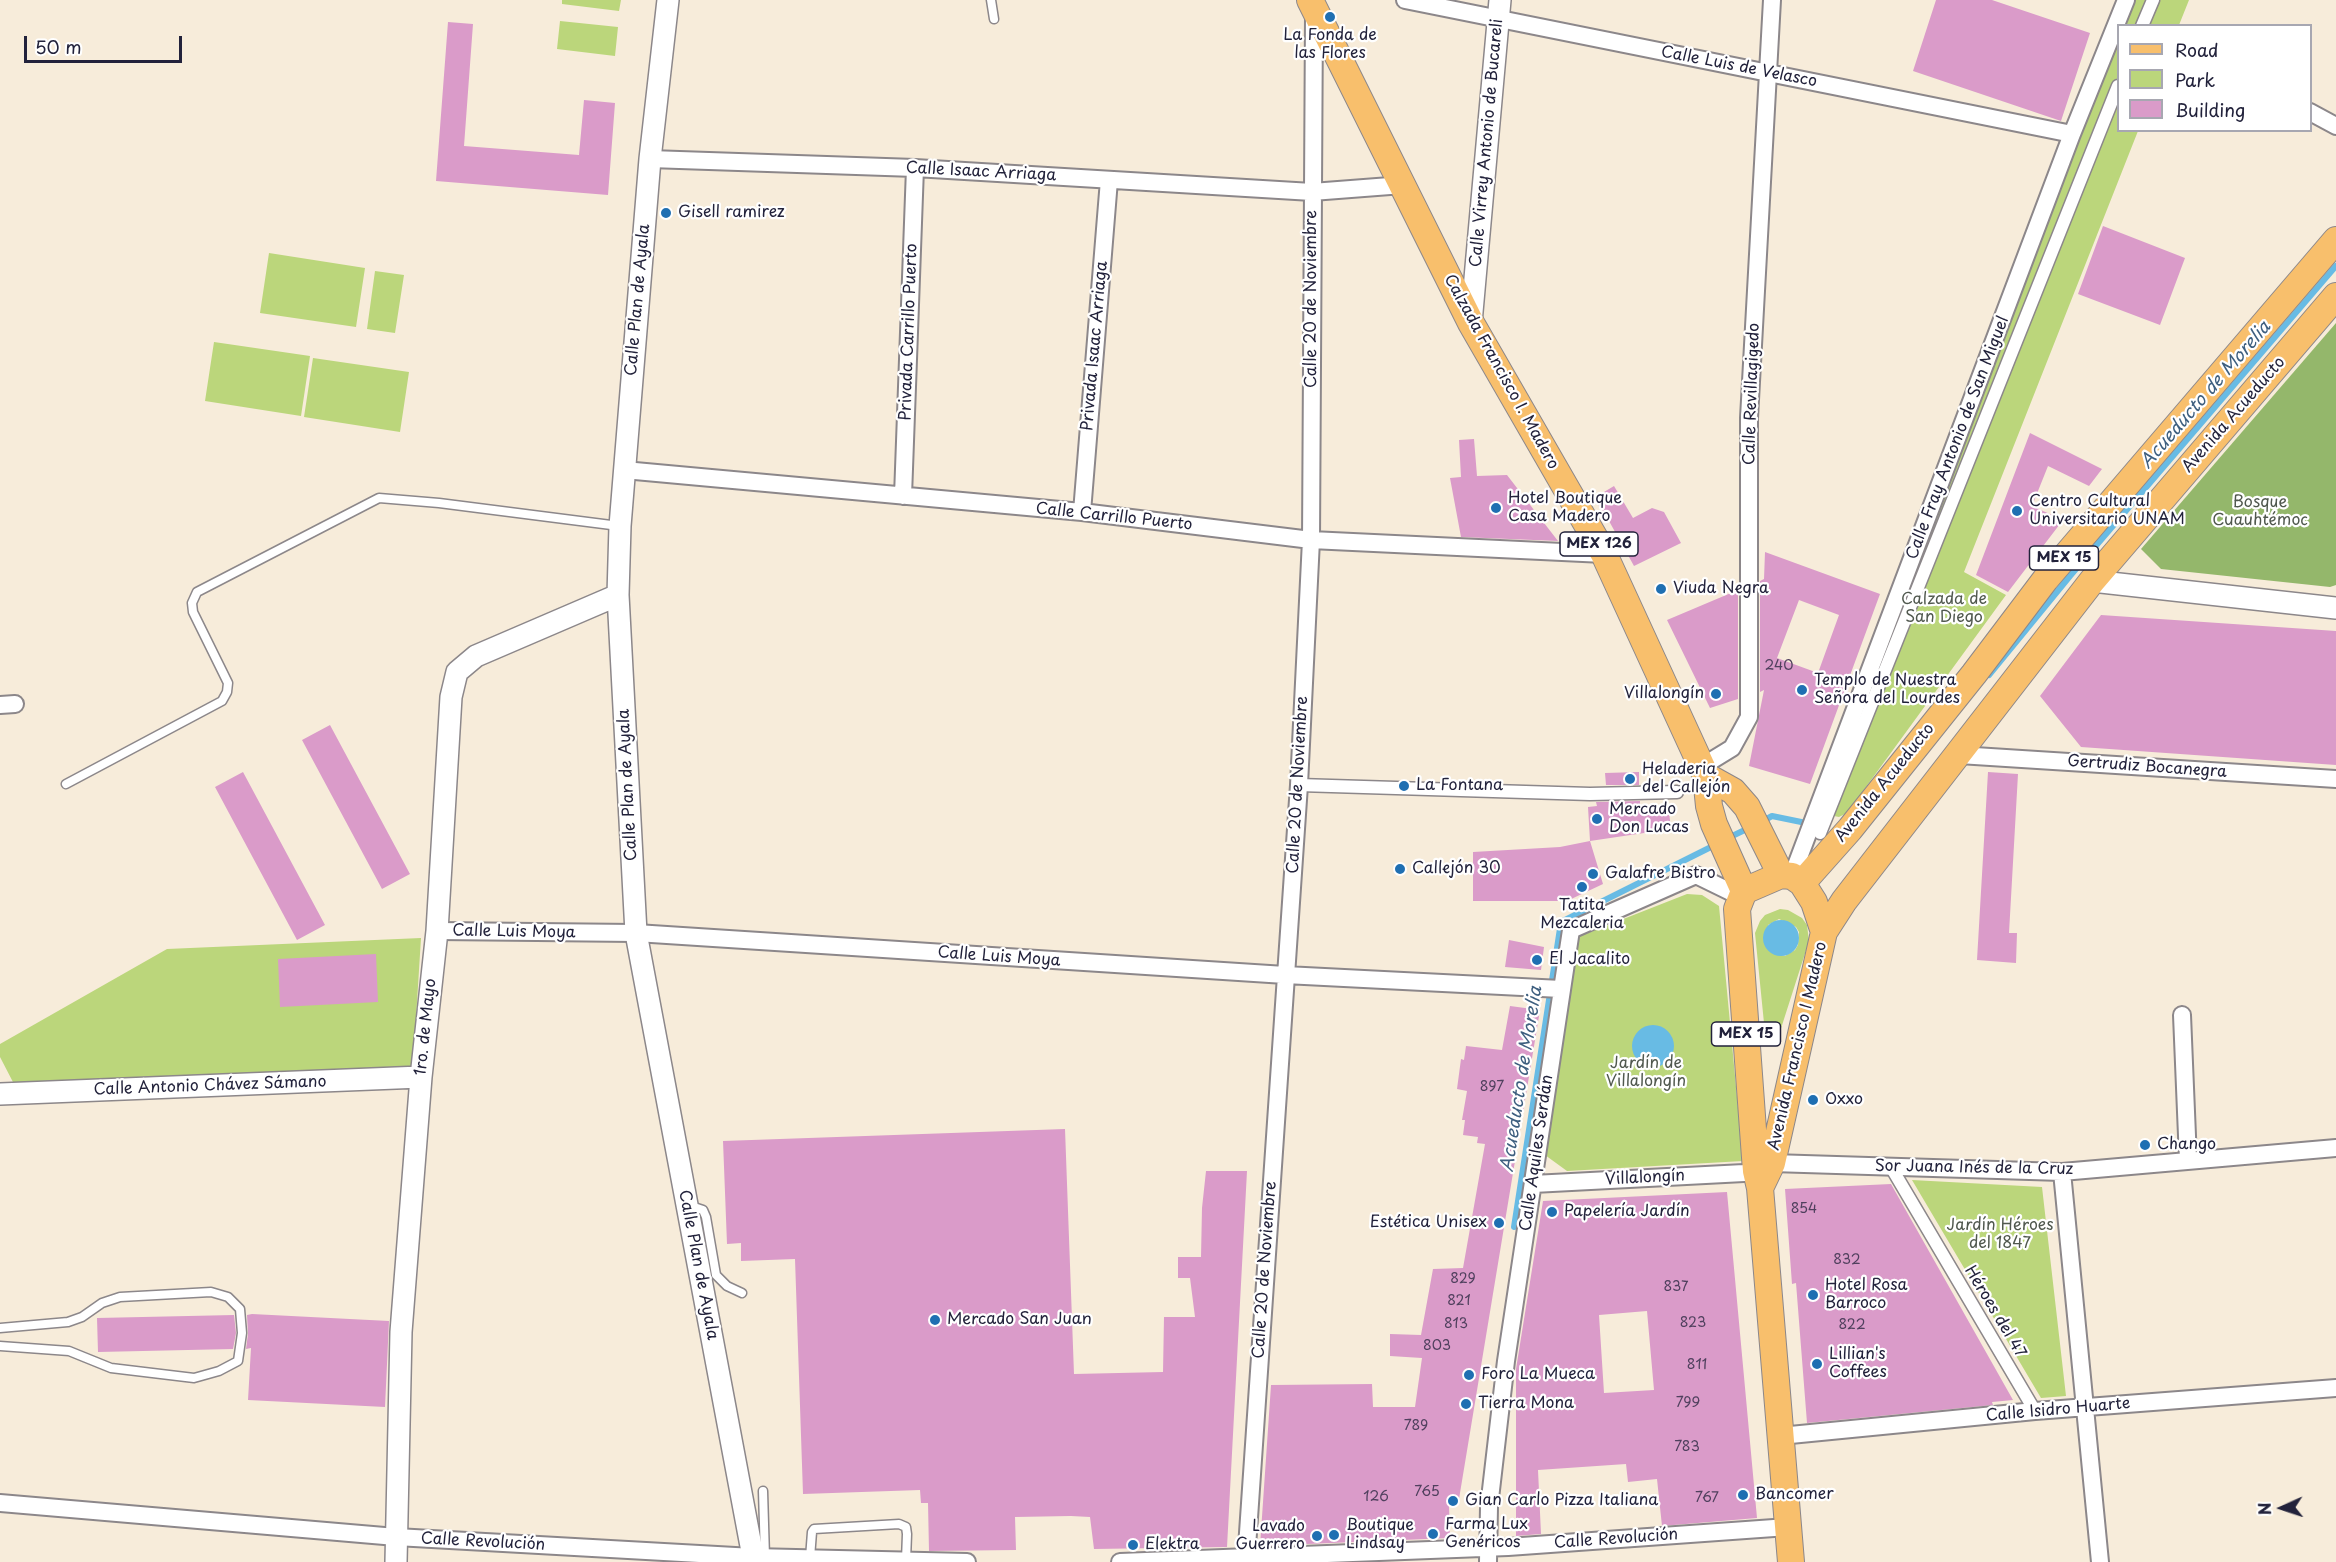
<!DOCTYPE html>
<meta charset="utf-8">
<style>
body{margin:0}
#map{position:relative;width:2336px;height:1562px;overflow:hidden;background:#f7ecda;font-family:"Playpen Sans",sans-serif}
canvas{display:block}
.legend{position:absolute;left:2117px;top:24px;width:195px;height:108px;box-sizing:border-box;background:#fff;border:2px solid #a7a7b1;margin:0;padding:8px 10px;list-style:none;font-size:18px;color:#22223b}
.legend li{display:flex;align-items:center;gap:12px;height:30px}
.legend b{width:30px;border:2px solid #a7a7b1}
.north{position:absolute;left:2252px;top:1478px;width:60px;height:60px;-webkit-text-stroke:4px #fff;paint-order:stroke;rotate:267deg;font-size:16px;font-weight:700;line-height:24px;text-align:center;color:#22223b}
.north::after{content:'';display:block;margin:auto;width:21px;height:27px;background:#22223b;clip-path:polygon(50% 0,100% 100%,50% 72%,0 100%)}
.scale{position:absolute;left:24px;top:36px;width:158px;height:27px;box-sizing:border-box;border:3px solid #22223b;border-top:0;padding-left:8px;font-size:18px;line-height:21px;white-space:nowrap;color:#22223b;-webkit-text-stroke:4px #fff;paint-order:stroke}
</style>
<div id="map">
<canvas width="2336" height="1562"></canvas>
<ul class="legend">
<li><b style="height:8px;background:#f8bf6c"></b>Road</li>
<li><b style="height:16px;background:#bbd67b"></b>Park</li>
<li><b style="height:16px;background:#da9bc9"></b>Building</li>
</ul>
<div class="north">N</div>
<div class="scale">50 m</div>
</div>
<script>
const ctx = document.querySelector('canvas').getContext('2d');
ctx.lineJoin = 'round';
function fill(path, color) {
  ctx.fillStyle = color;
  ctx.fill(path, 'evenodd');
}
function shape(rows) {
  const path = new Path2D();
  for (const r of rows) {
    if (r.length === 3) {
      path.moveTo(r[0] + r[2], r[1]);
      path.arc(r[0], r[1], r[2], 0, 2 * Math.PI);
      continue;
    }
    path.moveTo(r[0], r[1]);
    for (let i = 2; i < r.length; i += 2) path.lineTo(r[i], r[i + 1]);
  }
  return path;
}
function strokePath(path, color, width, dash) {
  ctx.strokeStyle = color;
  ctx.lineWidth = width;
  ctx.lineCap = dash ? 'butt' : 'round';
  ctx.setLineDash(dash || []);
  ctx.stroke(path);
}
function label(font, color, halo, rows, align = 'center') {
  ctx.font = font + ' "Playpen Sans",sans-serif';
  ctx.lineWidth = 4.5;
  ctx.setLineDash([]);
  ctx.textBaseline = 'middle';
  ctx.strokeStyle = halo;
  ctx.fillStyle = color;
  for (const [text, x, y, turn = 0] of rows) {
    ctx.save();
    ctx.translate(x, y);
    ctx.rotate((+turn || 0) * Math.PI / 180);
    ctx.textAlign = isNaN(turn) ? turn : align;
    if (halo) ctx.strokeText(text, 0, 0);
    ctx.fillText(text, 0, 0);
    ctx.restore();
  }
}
fill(shape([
 [562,0,621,0,619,11,562,4],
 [2130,0,2189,0,2179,25,2120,26],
 [560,21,618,27,615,56,557,49],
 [2118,30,2118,130,2138,131,1964,572,2006,595,1847,813,1839,817,1834,816,1830,815,1825,801],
 [269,253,365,268,356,327,260,313],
 [375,271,404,275,395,333,367,329],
 [214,342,310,356,301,416,205,401],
 [313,358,409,372,400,432,304,417],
 [1687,894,1702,895,1719,906,1743,1161,1567,1171,1545,1155,1575,938],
 [1780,909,1788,910,1802,918,1807,925,1809,941,1776,1044,1766,1043,1755,933,1760,921,1765,915],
 [1779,919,1796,927,1799,932,1798,945,1795,950,1785,956,1774,954,1768,925],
 [421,938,413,1066,14,1084,0,1057,0,1044,167,949],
 [1912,1180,2042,1187,2066,1396,2041,1398]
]), '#bbd67b');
fill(shape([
 [2336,323,2336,585,2330,587,2161,569,2141,549]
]), '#94b76b');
fill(shape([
 [1781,938,18],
 [1653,1046,21]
]), '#68bbe4');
strokePath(shape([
 [1989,675,2070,576,2336,266],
 [1761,822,1772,816,1811,824],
 [1728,838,1751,827],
 [1514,1227,1561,922,1717,844]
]), '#68bbe4', 6);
fill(shape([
 [1936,0,1992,0,2090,33,2061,121,1913,71],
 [448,22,473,24,464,146,579,155,584,100,615,103,608,195,436,181],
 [2103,226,2185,258,2160,325,2078,294],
 [2030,433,2102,469,2089,486,2048,466,2032,506,2063,520,2008,592,1976,575],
 [1474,439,1477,476,1507,475,1558,541,1461,537,1450,478,1461,477,1459,440],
 [1614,486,1633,518,1652,508,1664,512,1681,543,1634,566,1604,512,1603,512,1594,498],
 [1765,552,1880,594,1810,784,1749,766,1764,690,1760,692,1760,581,1764,579],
 [1799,600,1839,615,1818,673,1777,658],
 [1738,590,1738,699,1710,708,1667,620],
 [2101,615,2336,631,2336,765,2081,747,2040,696],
 [330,725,410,874,382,889,302,740],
 [243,772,325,925,297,940,215,787],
 [1639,772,1639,785,1606,785,1605,773],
 [1988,772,2018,774,2009,933,2017,933,2016,963,1977,960],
 [1640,801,1640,812,1669,812,1671,829,1590,841,1603,884,1567,901,1473,901,1473,852,1560,847,1590,841,1588,807,1597,806,1596,802],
 [1509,940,1544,947,1541,970,1505,967],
 [376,954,378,1002,280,1007,278,959],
 [1510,1006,1540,1010,1458,1505,1449,1505,1450,1538,1260,1546,1271,1385,1372,1384,1373,1407,1415,1407,1422,1358,1390,1356,1390,1334,1421,1335,1433,1269,1463,1268,1485,1144,1477,1143,1478,1137,1463,1135,1465,1120,1462,1120,1467,1091,1457,1089,1461,1059,1464,1060,1466,1046,1502,1050],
 [1065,1129,1074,1374,1163,1372,1164,1317,1195,1317,1190,1278,1178,1278,1178,1257,1201,1257,1202,1208,1206,1171,1247,1171,1227,1547,1094,1549,1090,1517,1071,1516,1015,1517,1016,1550,929,1551,928,1503,921,1503,920,1490,803,1494,795,1259,741,1261,741,1243,727,1244,723,1141],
 [1891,1184,2013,1400,1992,1402,1993,1405,1807,1423,1796,1283,1792,1284,1785,1189],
 [1727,1192,1757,1518,1662,1526,1657,1479,1628,1482,1626,1464,1538,1470,1541,1534,1516,1536,1516,1369,1543,1201],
 [1647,1311,1654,1390,1604,1393,1599,1315],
 [252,1314,389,1321,385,1407,248,1400,251,1348,246,1349,248,1334,247,1315],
 [234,1315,236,1333,233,1349,98,1352,97,1318]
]), '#da9bc9');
const service = shape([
 [991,0,994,19],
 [66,784,222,701,227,692,228,683,193,612,192,603,197,592,379,498,439,503,619,526],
 [689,1209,697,1208,703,1210,706,1217,716,1275,727,1286,742,1293],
 [0,1328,68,1322,82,1317,102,1303,120,1297,211,1292,228,1297,240,1309,242,1333,238,1361,219,1371,194,1378,111,1368,69,1351,0,1346],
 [763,1491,765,1557],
 [810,1558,812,1532,814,1529,899,1524,906,1527,907,1534,906,1560]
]);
const pedestrian = shape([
 [2142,26,2153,0],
 [1299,785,1590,794,1677,792],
 [1820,833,2118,86],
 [1891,1167,2035,1411]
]);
const minor = shape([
 [1405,0,2072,134],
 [2310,112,2336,126],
 [650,159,915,168,1312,192,1403,185],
 [624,470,1082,512,1311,540,1604,554],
 [903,496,915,168],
 [1082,512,1109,180],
 [0,705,15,704],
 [1959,755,2336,779],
 [1701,767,1732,748,1749,717,1749,418,1772,0],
 [1792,876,2072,134,2126,0],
 [437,931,636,933,1285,975,1561,989],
 [2182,1015,2188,1160],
 [2062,1172,2100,1562],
 [1533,1184,1744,1173,1756,1171,1772,1163,2062,1172,2336,1148],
 [1780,1436,2035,1411,2336,1388],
 [0,1503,396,1537,753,1557,967,1562],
 [1120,1562,1508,1547,1788,1527],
 [1246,1562,1299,785,1311,540,1314,14],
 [1488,1562,1489,1507,1506,1361,1571,930,1696,875,1741,897]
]);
const tertiary = shape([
 [668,0,650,159,620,526,618,595,636,933,754,1562],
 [1471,323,1500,0],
 [2092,581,2336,608],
 [0,1094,421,1077],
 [396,1562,401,1332,421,1077,437,931,451,697,457,672,476,656,618,595]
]);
const primary = shape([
 [1310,0,1471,323,1604,554,1706,776,1709,806,1714,824,1744,891],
 [1706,776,1733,791,1747,807,1781,875],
 [1802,883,1850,829,1974,674,2045,580,2336,240],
 [1824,932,1844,901,2092,581,2336,296],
 [1760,1188,1772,1163,1824,932,1814,902,1802,883,1792,876,1781,875,1744,891,1737,909,1756,1171,1760,1188,1791,1562]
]);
strokePath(service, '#8c878a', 11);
strokePath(pedestrian, '#8c878a', 15);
strokePath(minor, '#8c878a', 20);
strokePath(tertiary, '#8c878a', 24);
strokePath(primary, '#8c878a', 28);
strokePath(service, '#fff', 8);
strokePath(pedestrian, '#fff', 12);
strokePath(minor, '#fff', 16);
strokePath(tertiary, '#fff', 21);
strokePath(primary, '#f8bf6c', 26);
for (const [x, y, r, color] of [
 [1330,17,6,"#1f6fb2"],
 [666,213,6,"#1f6fb2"],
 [1496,508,6,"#1f6fb2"],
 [2017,511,6,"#1f6fb2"],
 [1661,589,6,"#1f6fb2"],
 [1802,690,6,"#1f6fb2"],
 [1716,694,6,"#1f6fb2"],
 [1630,779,6,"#1f6fb2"],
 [1404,786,6,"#1f6fb2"],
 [1597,819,6,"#1f6fb2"],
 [1400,869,6,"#1f6fb2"],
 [1593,874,6,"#1f6fb2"],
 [1582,887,6,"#1f6fb2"],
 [1537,960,6,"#1f6fb2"],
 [1813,1100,6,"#1f6fb2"],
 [2145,1145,6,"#1f6fb2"],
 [1552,1212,6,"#1f6fb2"],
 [1499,1223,6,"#1f6fb2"],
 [1813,1295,6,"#1f6fb2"],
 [935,1320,6,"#1f6fb2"],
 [1817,1364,6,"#1f6fb2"],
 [1469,1375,6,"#1f6fb2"],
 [1466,1404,6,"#1f6fb2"],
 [1743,1495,6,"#1f6fb2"],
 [1453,1501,6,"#1f6fb2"],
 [1433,1534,6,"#1f6fb2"],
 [1334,1535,6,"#1f6fb2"],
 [1317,1536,6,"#1f6fb2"],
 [1133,1545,6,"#1f6fb2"]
]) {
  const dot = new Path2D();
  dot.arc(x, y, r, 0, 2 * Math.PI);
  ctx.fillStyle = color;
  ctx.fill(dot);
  strokePath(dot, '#fff', 2);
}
label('14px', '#50405e', null, [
 ["240",1779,666],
 ["897",1492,1087],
 ["854",1804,1209],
 ["832",1847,1260],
 ["829",1463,1279],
 ["837",1676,1287],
 ["821",1459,1301],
 ["823",1693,1323],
 ["813",1456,1324],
 ["822",1852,1325],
 ["803",1437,1346],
 ["811",1697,1365],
 ["799",1688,1403],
 ["789",1416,1426],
 ["783",1687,1447],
 ["765",1427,1492],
 ["126",1376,1497],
 ["767",1707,1498]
]);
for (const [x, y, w] of [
 [1599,544,78],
 [2064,558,69],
 [1746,1034,69]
]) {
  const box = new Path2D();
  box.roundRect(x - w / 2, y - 12, w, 24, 4.5);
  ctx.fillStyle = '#fff';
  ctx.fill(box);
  strokePath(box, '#22223b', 1.5);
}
label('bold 15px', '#22223b', null, [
 ["MEX 126",1599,544],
 ["MEX 15",2064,558],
 ["MEX 15",1746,1034]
]);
label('16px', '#22223b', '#fff', [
 ["La Fonda de",1330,36,"center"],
 ["las Flores",1330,54,"center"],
 ["Gisell ramirez",678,213],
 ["Hotel Boutique",1508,499],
 ["Casa Madero",1508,517],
 ["Centro Cultural",2029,502],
 ["Universitario UNAM",2029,520],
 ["Viuda Negra",1673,589],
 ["Templo de Nuestra",1814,681],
 ["Señora del Lourdes",1814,699],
 ["Villalongín",1704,694,"right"],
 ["Heladeria",1642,770],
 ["del Callejón",1642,788],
 ["La Fontana",1416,786],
 ["Mercado",1609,810],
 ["Don Lucas",1609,828],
 ["Callejón 30",1412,869],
 ["Galafre Bistro",1605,874],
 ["Tatita",1582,906,"center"],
 ["Mezcaleria",1582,924,"center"],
 ["El Jacalito",1549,960],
 ["Oxxo",1825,1100],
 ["Chango",2157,1145],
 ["Papelería Jardín",1564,1212],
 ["Estética Unisex",1487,1223,"right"],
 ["Hotel Rosa",1825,1286],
 ["Barroco",1825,1304],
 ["Mercado San Juan",947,1320],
 ["Lillian's",1829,1355],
 ["Coffees",1829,1373],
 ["Foro La Mueca",1481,1375],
 ["Tierra Mona",1478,1404],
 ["Bancomer",1755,1495],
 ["Gian Carlo Pizza Italiana",1465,1501],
 ["Farma Lux",1445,1525],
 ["Genéricos",1445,1543],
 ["Boutique",1346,1526],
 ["Lindsay",1346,1544],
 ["Lavado",1305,1527,"right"],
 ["Guerrero",1305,1545,"right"],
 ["Elektra",1145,1545]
], 'left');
label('16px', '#22223b', '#fff', [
 ["Calle Luis de Velasco",1739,67,11],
 ["Calle Virrey Antonio de Bucareli",1487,143,-85],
 ["Calle Isaac Arriaga",981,172,3],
 ["Calle 20 de Noviembre",1312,299,-90],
 ["Calle Plan de Ayala",638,300,-85],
 ["Privada Carrillo Puerto",909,332,-88],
 ["Privada Isaac Arriaga",1095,346,-85],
 ["Calzada Francisco I. Madero",1501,372,61],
 ["Calle Revillagigedo",1752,394,-88],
 ["Avenida Acueducto",2234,415,-49],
 ["Calle Fray Antonio de San Miguel",1958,438,-69],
 ["Calle Carrillo Puerto",1114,517,6],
 ["Gertrudiz Bocanegra",2147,767,4],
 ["Avenida Acueducto",1885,783,-51],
 ["Calle Plan de Ayala",628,785,-93],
 ["Calle 20 de Noviembre",1298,785,-87],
 ["Calle Luis Moya",514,932,1],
 ["Calle Luis Moya",999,957,4],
 ["1ro. de Mayo",426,1027,-84],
 ["Avenida Francisco I Madero",1798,1046,-77],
 ["Calle Antonio Chávez Sámano",210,1086,-2],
 ["Calle Aquiles Serdán",1537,1153,-82],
 ["Sor Juana Inés de la Cruz",1974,1168,1],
 ["Villalongín",1645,1178,-3],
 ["Calle Plan de Ayala",698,1265,79],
 ["Calle 20 de Noviembre",1265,1270,-86],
 ["Héroes del 47",1995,1312,59],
 ["Calle Isidro Huarte",2058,1410,-5],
 ["Calle Revolución",1616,1539,-4],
 ["Calle Revolución",483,1542,3]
]);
label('16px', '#50584e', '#fff', [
 ["Bosque",2260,503],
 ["Cuauhtémoc",2260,521],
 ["Calzada de",1944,600],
 ["San Diego",1944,618],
 ["Jardín de",1646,1064],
 ["Villalongín",1646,1082],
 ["Jardín Héroes",2000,1226],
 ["del 1847",2000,1244]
]);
label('italic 18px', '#3e5f7f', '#fff', [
 ["Acueducto de Morelia",2206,395,-49],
 ["Acueducto de Morelia",1522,1079,-81]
]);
</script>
